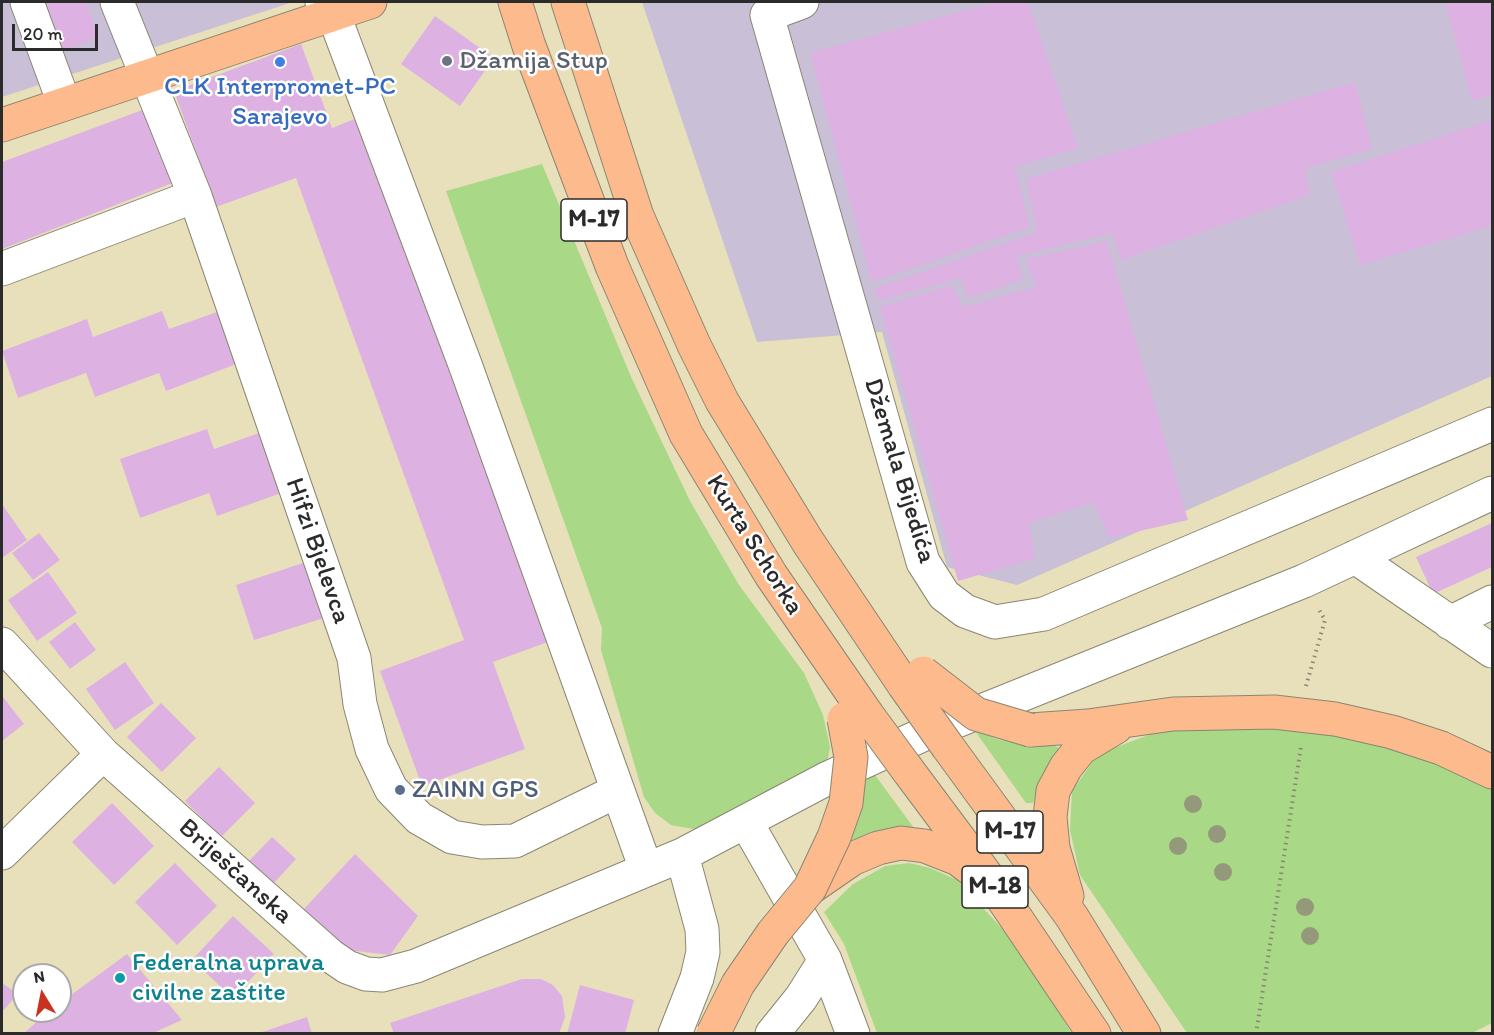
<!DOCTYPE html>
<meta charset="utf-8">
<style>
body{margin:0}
#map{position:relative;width:1494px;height:1035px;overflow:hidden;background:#e8e0bb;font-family:Itim,sans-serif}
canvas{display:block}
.frame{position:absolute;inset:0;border:3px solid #2b2b2b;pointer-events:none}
.north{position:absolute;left:12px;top:963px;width:60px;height:60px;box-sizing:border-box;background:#fff;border:2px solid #aaa;border-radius:50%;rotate:350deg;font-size:16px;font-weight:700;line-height:24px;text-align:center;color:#2b2b2b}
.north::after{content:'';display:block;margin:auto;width:21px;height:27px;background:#c8321e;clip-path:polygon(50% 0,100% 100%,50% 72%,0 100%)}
.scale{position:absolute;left:12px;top:24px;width:86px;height:27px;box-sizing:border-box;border:3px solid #2b2b2b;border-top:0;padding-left:8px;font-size:18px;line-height:21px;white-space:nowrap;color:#2b2b2b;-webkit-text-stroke:4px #fff;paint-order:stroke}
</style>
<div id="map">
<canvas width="1494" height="1035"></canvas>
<div class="frame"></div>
<div class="north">N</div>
<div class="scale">20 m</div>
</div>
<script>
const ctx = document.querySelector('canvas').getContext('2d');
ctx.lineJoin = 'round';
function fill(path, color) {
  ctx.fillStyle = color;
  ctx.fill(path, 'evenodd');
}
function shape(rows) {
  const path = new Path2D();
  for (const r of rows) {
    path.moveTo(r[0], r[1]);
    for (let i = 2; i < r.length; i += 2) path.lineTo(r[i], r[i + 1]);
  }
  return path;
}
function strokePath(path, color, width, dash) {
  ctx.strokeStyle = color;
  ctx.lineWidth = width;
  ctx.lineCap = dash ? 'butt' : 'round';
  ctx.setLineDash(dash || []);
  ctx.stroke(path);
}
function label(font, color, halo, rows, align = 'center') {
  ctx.font = font + ' Itim,sans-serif';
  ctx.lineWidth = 5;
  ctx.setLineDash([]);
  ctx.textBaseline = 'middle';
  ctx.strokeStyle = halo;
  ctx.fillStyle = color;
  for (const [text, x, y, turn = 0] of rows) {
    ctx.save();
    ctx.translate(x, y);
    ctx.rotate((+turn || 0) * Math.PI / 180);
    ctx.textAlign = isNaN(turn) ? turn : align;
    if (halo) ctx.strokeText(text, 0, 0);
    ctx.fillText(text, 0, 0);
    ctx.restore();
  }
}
fill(shape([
 [2,2,293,2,2,97],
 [642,2,1492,2,1492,376,1017,585,947,567,882,332,757,342]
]), '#c9bfd7');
fill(shape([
 [542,164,632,379,690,501,739,585,804,673,823,715,830,747,827,763,713,824,693,829,671,825,655,813,644,797,601,650,602,628,446,191],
 [1241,720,1367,737,1492,786,1492,1023,1470,1034,1187,1033,1080,875,1070,830,1072,791,1098,754,1170,727],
 [975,731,1000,740,1028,745,1050,743,1061,749,1043,778,1033,803,1026,803],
 [869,767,914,828,852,848,846,842,858,818],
 [909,863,930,868,957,880,1009,936,1040,979,1071,1033,877,1033,844,944,824,912,853,884,885,866]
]), '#a9d886');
fill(shape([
 [35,2,86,2,99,37,54,54],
 [996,2,1028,2,1078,148,1015,167,1030,227,872,282,810,53],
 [1445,2,1492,2,1492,95,1472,101],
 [435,16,494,58,460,106,401,64],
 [301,44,332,128,357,118,548,642,493,662,525,749,422,786,380,671,464,640,296,178,216,207,174,91],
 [1355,82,1372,149,1305,168,1310,195,1121,260,1112,233,1017,256,1023,279,969,298,960,278,878,301,874,289,1037,232,1026,179],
 [145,109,175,182,2,249,2,162],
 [1492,120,1492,226,1360,265,1331,172],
 [1107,241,1188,520,1109,538,1094,502,1029,523,1035,559,958,581,880,307,952,285,963,307,1036,287,1026,259],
 [162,311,169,329,220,311,239,363,166,391,159,373,95,397,86,373,18,398,2,351,87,319,93,337],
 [207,429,214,449,262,432,284,492,217,516,209,493,140,518,120,459],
 [2,504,27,540,2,558],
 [1492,523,1492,567,1433,594,1416,557],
 [39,533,60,560,33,580,12,553],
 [306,562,324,618,254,640,236,585],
 [48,572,77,613,37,641,8,600],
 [75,622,96,650,70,669,49,642],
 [125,662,154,703,115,730,86,689],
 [3,697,24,724,2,741,2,699],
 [161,703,196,738,162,772,127,737],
 [219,767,255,803,221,837,185,801],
 [112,803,154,846,114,885,72,842],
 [272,837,296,859,273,884,249,861],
 [355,854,418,916,390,955,339,949,303,910],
 [175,863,217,906,177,945,135,902],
 [233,916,274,954,233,998,192,960],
 [127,954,182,1020,151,1034,23,1034,49,1011,60,1011,60,1003],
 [522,979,541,979,553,985,562,996,565,1017,559,1034,394,1034,390,1023],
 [2,983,18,994,2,1012],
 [580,985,634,1000,625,1034,567,1034],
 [307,1017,312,1034,260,1034,259,1033]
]), '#ddb2e2');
const minor = shape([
 [27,2,64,103],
 [117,2,195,196,354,658,360,704,372,749,391,789,419,818,452,837,482,842,515,841,617,791],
 [322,2,333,13,466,367,646,869],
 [802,2,767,15,923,562,944,595,965,611,995,622,1044,614,1492,424],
 [2,269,195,196],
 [1355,557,1492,651],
 [1450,623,1492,602],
 [2,644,103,754,331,956,347,967,366,974,382,975,416,966,682,855,826,779,922,735,1304,581,1492,493],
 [746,822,825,960,853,1034],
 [2,853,103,754],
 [675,1034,697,978,703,952,702,929,682,855],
 [772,1034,801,998,825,960]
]);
const major = shape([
 [515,2,529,46,612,266,686,434,771,575,866,713],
 [568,2,637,216,694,345,722,401,808,542,904,685],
 [2,125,370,2],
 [1030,730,1088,726,1173,714,1274,712,1335,719,1392,732,1441,748,1492,772],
 [948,747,1072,917,1144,1034],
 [907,769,995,887,1094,1034],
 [810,888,852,859,878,848,901,843,925,846,958,859,979,875],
 [1067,896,1053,848,1050,817,1053,791,1066,767,1081,748,1116,727]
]);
strokePath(minor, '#8a8673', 35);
strokePath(major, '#8a8673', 35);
strokePath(shape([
 [1306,686,1325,620,1318,608],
 [1256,1034,1301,747]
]), '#8a8673', 4, [1.5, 4.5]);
strokePath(minor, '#fff', 33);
strokePath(major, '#fcba8d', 33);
const majorBridge = shape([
 [923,673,976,714,1030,730],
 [904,685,948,747],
 [866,713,907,769],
 [713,1034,738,984,773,933,810,888,834,837,846,803,851,757,844,719]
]);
strokePath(majorBridge, '#8a8673', 35, []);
strokePath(majorBridge, '#fcba8d', 33);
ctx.fillStyle = '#95997b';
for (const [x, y] of [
 [1193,804],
 [1217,834],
 [1178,846],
 [1223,872],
 [1305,907],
 [1310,936]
]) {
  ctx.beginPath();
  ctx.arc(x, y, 9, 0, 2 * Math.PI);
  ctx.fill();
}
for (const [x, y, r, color] of [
 [447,61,6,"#6b7280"],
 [280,62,6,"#3f7fe0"],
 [400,790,6,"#5c6f8a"],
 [120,978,6,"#0f9aa8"]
]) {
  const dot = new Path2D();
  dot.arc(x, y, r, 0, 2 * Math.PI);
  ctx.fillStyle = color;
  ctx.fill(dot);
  strokePath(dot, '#fff', 2);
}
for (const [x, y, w] of [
 [594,220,66],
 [1010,832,66],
 [995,887,66]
]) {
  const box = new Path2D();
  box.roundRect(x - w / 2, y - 21, w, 42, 4.5);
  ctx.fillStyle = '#fff';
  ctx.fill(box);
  strokePath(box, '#2b2b2b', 1.5);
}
label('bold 24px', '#2b2b2b', null, [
 ["M-17",594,220],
 ["M-17",1010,832],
 ["M-18",995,887]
]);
label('26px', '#5b616d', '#fff', [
 ["Džamija Stup",459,61]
], 'left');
label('26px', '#366cbe', '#fff', [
 ["CLK Interpromet-PC",280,87],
 ["Sarajevo",280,117]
]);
label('26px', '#2b2b2b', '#fff', [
 ["Džemala Bijedića",899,471,73],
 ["Kurta Schorka",754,545,58],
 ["Hifzi Bjelevca",317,551,71],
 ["Briješčanska",235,872,42]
]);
label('26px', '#4e5e75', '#fff', [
 ["ZAINN GPS",412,790]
], 'left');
label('26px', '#0d838f', '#fff', [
 ["Federalna uprava",132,963],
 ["civilne zaštite",132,993]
], 'left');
</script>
